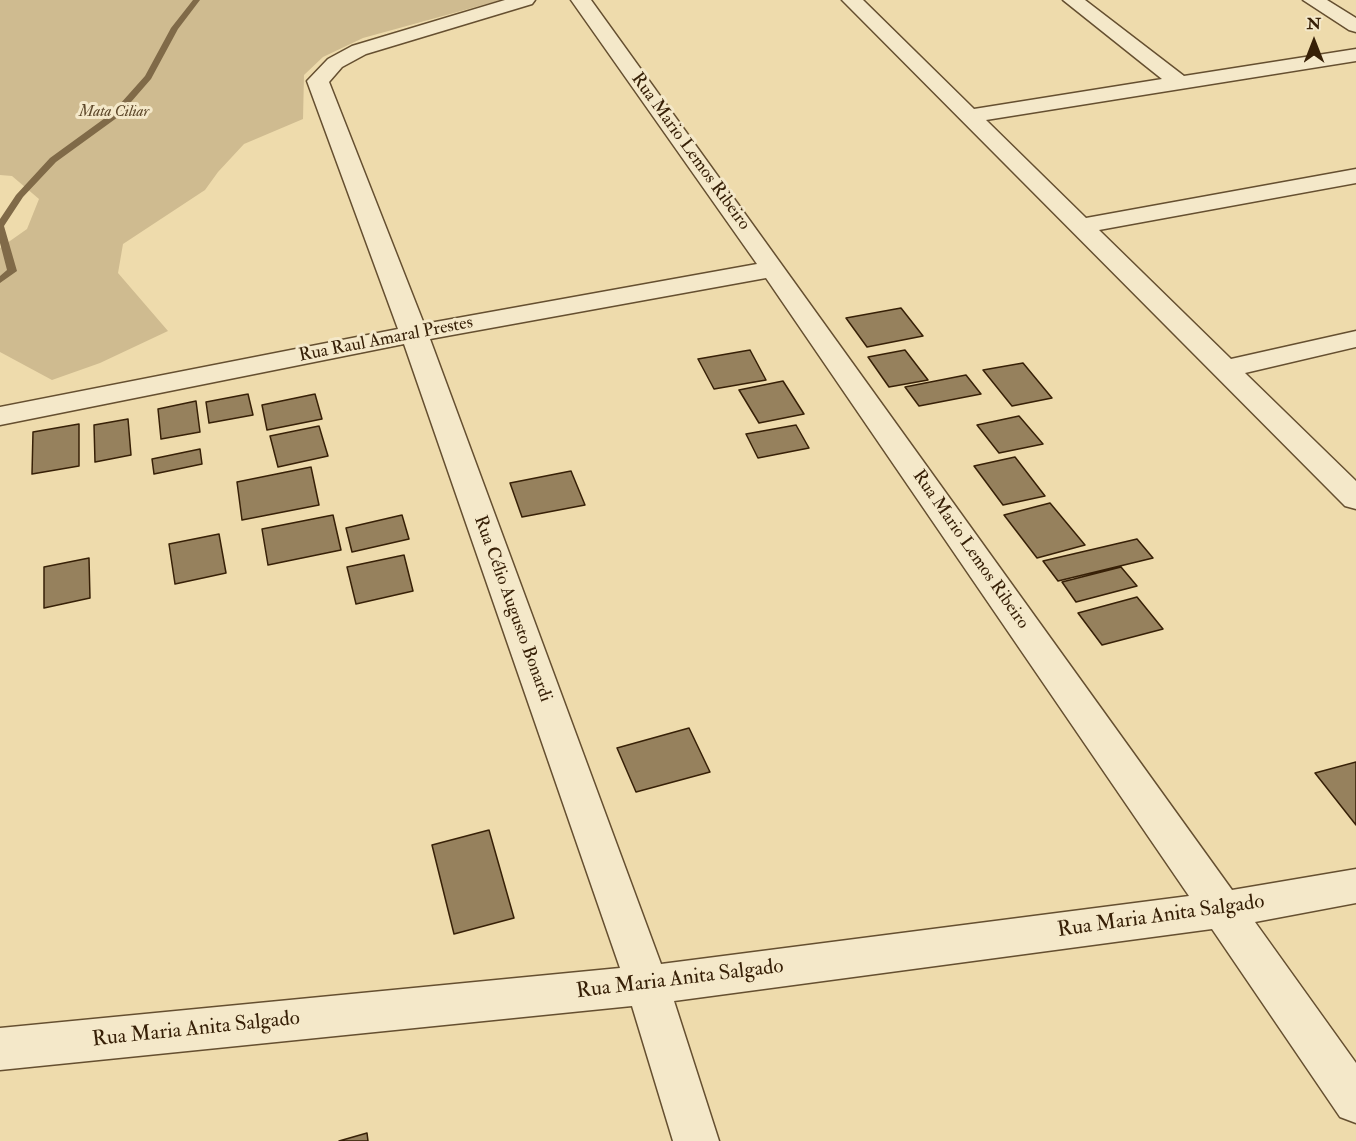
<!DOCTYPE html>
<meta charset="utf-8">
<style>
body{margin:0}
#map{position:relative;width:1356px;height:1141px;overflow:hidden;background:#eedbac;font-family:"IM FELL Double Pica",serif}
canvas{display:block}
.north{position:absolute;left:1284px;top:12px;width:60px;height:60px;-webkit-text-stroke:4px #f4e8c9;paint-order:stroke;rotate:0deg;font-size:16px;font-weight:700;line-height:24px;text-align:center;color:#372007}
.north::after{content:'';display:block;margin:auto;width:21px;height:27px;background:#372007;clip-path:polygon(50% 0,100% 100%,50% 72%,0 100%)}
</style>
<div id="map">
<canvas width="1356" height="1141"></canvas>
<div class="north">N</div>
</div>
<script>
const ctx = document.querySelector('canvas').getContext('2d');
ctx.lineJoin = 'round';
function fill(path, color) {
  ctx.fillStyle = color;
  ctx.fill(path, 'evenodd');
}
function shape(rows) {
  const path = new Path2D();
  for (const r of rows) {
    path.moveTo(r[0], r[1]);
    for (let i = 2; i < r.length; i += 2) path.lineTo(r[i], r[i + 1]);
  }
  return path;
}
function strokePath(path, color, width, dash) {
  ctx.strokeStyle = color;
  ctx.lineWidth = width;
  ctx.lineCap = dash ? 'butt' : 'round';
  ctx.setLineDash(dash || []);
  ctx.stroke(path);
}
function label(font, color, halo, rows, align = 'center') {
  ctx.font = font + ' "IM FELL Double Pica",serif';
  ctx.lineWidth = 6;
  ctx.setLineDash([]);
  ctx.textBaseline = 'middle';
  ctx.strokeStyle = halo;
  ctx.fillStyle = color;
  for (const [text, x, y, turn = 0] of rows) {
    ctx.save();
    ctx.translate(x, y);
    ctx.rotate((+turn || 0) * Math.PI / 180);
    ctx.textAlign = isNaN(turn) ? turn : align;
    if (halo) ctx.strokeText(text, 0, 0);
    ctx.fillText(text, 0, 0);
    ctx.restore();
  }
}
fill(shape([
 [0,0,501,0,363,38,323,57,304,75,303,119,244,144,218,172,205,190,123,244,118,273,168,331,100,363,52,380,0,352,0,248,27,229,39,199,12,176,0,175]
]), '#cfbb90');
fill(shape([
 [193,0,200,0,178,29,151,79,118,117,56,162,23,197,4,226,17,271,0,283,0,276,7,270,0,243,0,219,16,195,50,158,112,113,145,76,171,28,193,0]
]), '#806a48');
const building = shape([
 [901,308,923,336,867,347,846,318,901,308],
 [750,350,766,380,714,389,698,359,750,350],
 [905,350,928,380,889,387,868,357,905,350],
 [1023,363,1052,398,1012,406,983,370,1023,363],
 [966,375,981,394,919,406,905,387,966,375],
 [783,381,804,414,759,423,739,390,783,381],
 [248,394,253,415,209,423,206,402,248,394],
 [315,394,322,419,267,430,262,405,315,394],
 [196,401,200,432,161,439,158,409,196,401],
 [1019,416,1043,444,999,453,977,425,1019,416],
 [128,419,131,455,95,462,94,425,128,419],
 [79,424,79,466,32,474,33,432,79,424],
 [796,425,809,448,758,458,746,434,796,425],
 [319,426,328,456,278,467,270,436,319,426],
 [200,449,202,464,154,474,152,459,200,449],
 [1015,457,1045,496,1003,505,974,466,1015,457],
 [311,467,319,505,242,520,237,482,311,467],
 [571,471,585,505,522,517,510,483,571,471],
 [1050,503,1085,545,1037,558,1004,515,1050,503],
 [333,515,341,550,268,565,262,529,333,515],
 [402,515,409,539,352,552,346,528,402,515],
 [219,534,226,573,175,584,169,544,219,534],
 [1137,539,1153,558,1058,581,1043,561,1137,539],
 [404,555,413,591,356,604,347,567,404,555],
 [89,558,90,598,44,608,44,567,89,558],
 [1121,567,1137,586,1076,602,1062,582,1121,567],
 [1137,597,1163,629,1102,645,1078,613,1137,597],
 [689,728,710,772,636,792,617,748,689,728],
 [1356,762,1356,825,1315,773,1356,762],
 [489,830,514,918,454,934,432,845,489,830],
 [367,1133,368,1141,339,1141,367,1133]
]);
fill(building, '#96815d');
strokePath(building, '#372007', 1.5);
const street = shape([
 [505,0,535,0,532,4,366,54,342,67,329,82,424,324,757,264,571,0,591,0,1232,890,1356,869,1356,903,1255,922,1356,1063,1356,1123,1340,1117,1212,929,674,1001,719,1141,673,1141,632,1006,0,1070,0,1028,620,968,404,344,0,425,0,407,398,329,307,81,328,59,352,46,505,0],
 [766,278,1189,896,661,964,430,339,766,278],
 [842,0,863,0,974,109,1162,79,1063,0,1085,0,1184,76,1356,49,1356,61,986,120,1086,218,1356,169,1356,183,1099,230,1231,359,1356,331,1356,347,1245,373,1356,481,1356,509,1345,506,842,0],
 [1303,0,1327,0,1356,18,1356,32,1349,30,1303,0]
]);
strokePath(street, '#654f30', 3);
fill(street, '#f4e8c9');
label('italic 15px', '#5d4729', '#f4e8c9', [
 ["Mata Ciliar",114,113]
]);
label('18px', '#372007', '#f4e8c9', [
 ["Rua Mario Lemos Ribeiro",690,152,54],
 ["Rua Raul Amaral Prestes",386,340,-11],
 ["Rua Mario Lemos Ribeiro",970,550,55],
 ["Rua Célio Augusto Bonardi",512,609,70]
]);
label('21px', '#372007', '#f4e8c9', [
 ["Rua Maria Anita Salgado",1161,917,-8],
 ["Rua Maria Anita Salgado",680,980,-7],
 ["Rua Maria Anita Salgado",196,1030,-6]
]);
</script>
